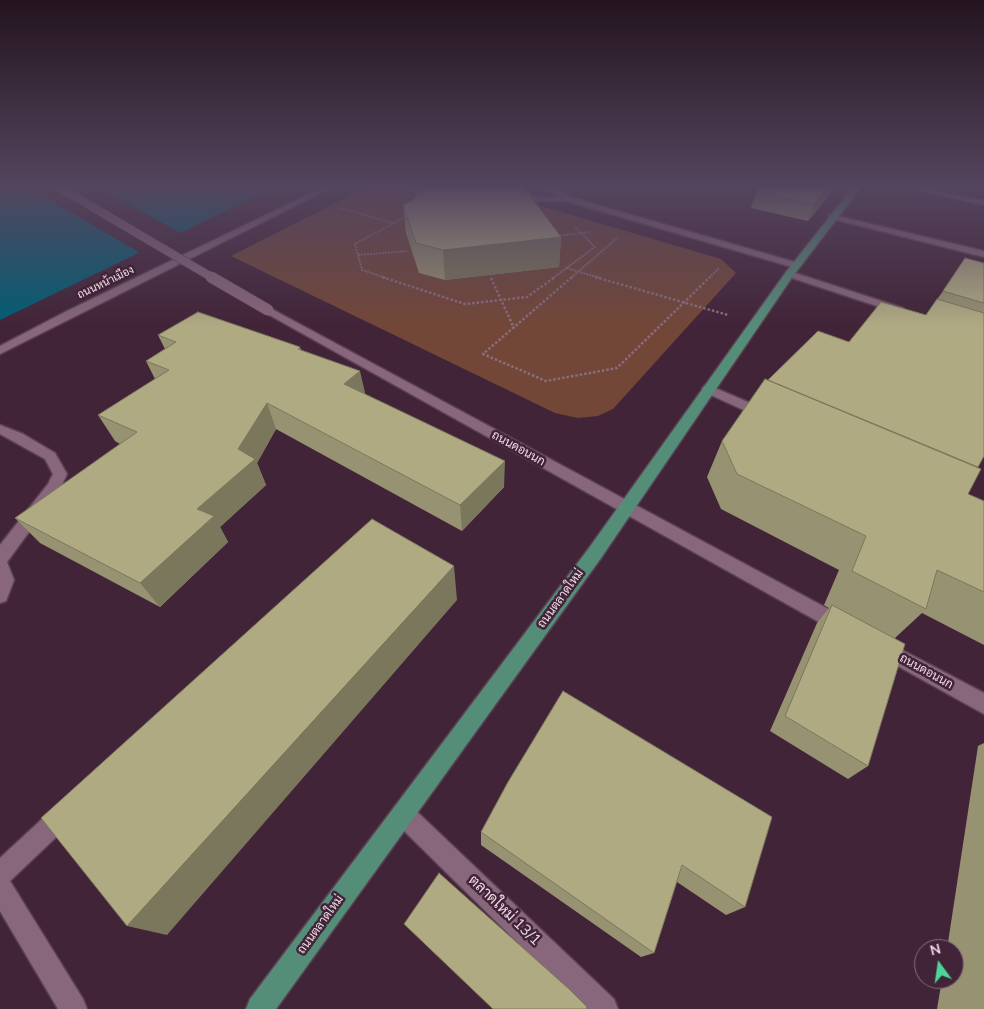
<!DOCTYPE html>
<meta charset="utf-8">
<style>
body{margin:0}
#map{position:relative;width:984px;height:1009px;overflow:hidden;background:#422438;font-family:"Nunito Sans",sans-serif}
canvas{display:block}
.north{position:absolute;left:914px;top:939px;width:50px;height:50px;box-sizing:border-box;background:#422438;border:1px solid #876d7e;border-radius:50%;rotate:346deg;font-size:14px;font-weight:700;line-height:20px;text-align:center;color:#efdbe7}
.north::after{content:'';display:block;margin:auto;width:18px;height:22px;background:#4ed399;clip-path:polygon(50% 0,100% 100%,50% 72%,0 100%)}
</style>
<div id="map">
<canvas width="984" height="1009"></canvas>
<div class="north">N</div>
</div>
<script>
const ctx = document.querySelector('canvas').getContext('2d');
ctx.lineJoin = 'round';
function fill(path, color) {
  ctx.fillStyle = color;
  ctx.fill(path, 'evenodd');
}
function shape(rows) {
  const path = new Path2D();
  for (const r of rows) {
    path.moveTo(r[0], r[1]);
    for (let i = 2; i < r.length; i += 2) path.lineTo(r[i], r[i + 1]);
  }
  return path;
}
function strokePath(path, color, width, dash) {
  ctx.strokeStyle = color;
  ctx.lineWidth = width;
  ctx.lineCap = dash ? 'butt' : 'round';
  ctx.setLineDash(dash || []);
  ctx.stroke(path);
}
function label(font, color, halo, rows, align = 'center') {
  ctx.font = font + ' "Nunito Sans",Sarabun,sans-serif';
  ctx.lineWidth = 5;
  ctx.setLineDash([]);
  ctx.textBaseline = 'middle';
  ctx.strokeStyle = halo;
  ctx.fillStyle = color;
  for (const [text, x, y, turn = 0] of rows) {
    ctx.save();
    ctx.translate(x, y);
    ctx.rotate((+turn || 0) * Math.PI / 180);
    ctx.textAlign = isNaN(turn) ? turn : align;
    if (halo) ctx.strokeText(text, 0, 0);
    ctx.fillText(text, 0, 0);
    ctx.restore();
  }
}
fill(shape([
 [369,186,473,186,721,259,736,273,613,409,598,416,578,418,555,413,231,256]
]), '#724738');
fill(shape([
 [0,186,277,186,0,320]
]), '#005e74');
fill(shape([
 [26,186,95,186,183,234,142,254]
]), '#422438');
const lane = shape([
 [708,385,769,411,770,414,769,417,759,417,704,392,702,389,704,386,708,385],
 [0,425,23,434,55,453,67,474,59,491,7,562,14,580,6,601,0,603,0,545,48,484,53,474,45,459,0,434,0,425],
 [63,804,71,807,74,815,71,823,10,881,83,999,87,1009,58,1009,0,911,0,858,55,807,63,804]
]);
const street = shape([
 [489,186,500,186,536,197,558,197,549,191,533,186,554,187,570,197,798,263,800,265,798,267,792,267,566,201,535,201,489,186],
 [898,186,911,186,984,201,984,205,898,186],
 [829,214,984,251,984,257,829,218,829,214],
 [789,271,903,308,904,310,899,313,895,312,786,276,786,272,789,271],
 [403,803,411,806,614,999,618,1009,585,1009,395,822,392,814,395,806,403,803]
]);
const secondary = shape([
 [326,186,335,186,0,354,0,346,65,312,326,186],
 [268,307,847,619,850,625,847,631,841,633,835,631,264,312,263,310,264,308,268,307],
 [883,640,984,693,984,714,876,654,874,648,876,642,883,640]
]);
const primary = shape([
 [854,186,862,186,793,276,601,558,276,1009,246,1009,250,999,589,548,786,272,854,186]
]);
strokePath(lane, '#5b4253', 3);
strokePath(street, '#5b4253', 3);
strokePath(secondary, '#5b4253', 3);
strokePath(primary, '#5b4253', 3);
strokePath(shape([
 [340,208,393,223],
 [557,236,591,232],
 [358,255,407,251],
 [566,268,600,278],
 [386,278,362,270,355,244,407,216],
 [553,278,595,247,575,227],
 [571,278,617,238],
 [709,278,719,268]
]), '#886e7f', 2, [2, 1]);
strokePath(shape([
 [382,277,465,304,527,297,555,277],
 [572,277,483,354,546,381,617,368,710,277],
 [595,277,728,315],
 [491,278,514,328]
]), '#886e7f', 2.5, [2.5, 2]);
fill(lane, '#88667b');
fill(street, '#88667b');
fill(secondary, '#88667b');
fill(primary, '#548e79');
const secondaryBridgeFar1 = shape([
 [57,186,213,278]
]);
const secondaryBridge = shape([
 [211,277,268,310]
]);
strokePath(secondaryBridgeFar1, '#5b4253', 9, []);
strokePath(secondaryBridge, '#5b4253', 12, []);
strokePath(secondaryBridgeFar1, '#88667b', 8);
strokePath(secondaryBridge, '#88667b', 11);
fill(shape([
 [414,186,523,186,561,237,559,267,445,280,419,273,406,233,403,205,416,198],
 [837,186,808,221,751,208,756,192],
 [984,263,984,456,977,467,968,494,984,501,984,645,922,613,895,638,868,766,848,779,770,731,817,623,829,608,824,605,839,570,721,509,707,477,722,441,768,380,849,342,926,315,943,291],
 [158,335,300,347,301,350,365,394,504,487,462,531,276,429,257,463,266,485,220,527,228,542,160,607,40,543,15,518,120,444,115,441,98,415,155,379,146,361,165,349],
 [563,691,745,907,726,915,677,882,654,953,641,957,481,845,481,832],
 [984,743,984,1009,937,1009,942,979,954,979,954,949,947,949,978,746]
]), '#979271');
fill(shape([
 [830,186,837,186,808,221,814,204],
 [561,237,559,267,445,280,443,250],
 [360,371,366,397,344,384],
 [267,403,276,429,257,463,266,485,220,527,228,542,160,607,140,583,197,509,238,449],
 [505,461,504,487,462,531,460,505],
 [454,566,457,600,167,935,127,926]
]), '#7b775c');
const building = shape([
 [418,186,523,186,561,237,443,250,416,243,403,205,421,195,418,186],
 [763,186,830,186,814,204,756,192,763,186],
 [965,258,984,263,984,303,943,291,965,258],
 [937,299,984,313,984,456,978,467,768,380,818,331,849,342,881,302,926,315,937,299],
 [198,312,300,347,298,349,360,371,344,384,505,461,460,505,267,403,238,449,255,459,197,509,214,516,140,583,15,518,137,432,98,415,169,370,146,361,176,342,158,335,198,312],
 [765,379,981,469,968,494,984,501,984,592,937,570,926,609,852,571,866,536,737,474,722,441,765,379],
 [372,519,454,566,127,926,41,818,372,519],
 [832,605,905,644,868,766,785,716,832,605],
 [563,691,772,817,745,907,682,865,654,953,481,832,508,782,563,691],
 [439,873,569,989,587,1007,586,1009,493,1009,404,924,439,873]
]);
fill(building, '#b0aa83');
strokePath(building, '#7b775c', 1);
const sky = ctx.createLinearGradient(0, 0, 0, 327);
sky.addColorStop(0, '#24141f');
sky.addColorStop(0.57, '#54455e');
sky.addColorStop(1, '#54455e00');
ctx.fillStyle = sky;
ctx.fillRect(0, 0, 984, 327);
label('11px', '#efdbe7', '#422438', [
 ["ถนนหน้าเมือง",106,283,-26]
]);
label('12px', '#efdbe7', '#422438', [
 ["ถนนดอนนก",518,449,29],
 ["ถนนตลาดใหม่",561,599,-54],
 ["ถนนดอนนก",926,672,29],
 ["ถนนตลาดใหม่",321,925,-54]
]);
label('15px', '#efdbe7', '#422438', [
 ["ตลาดใหม่ 13/1",504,911,44]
]);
</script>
